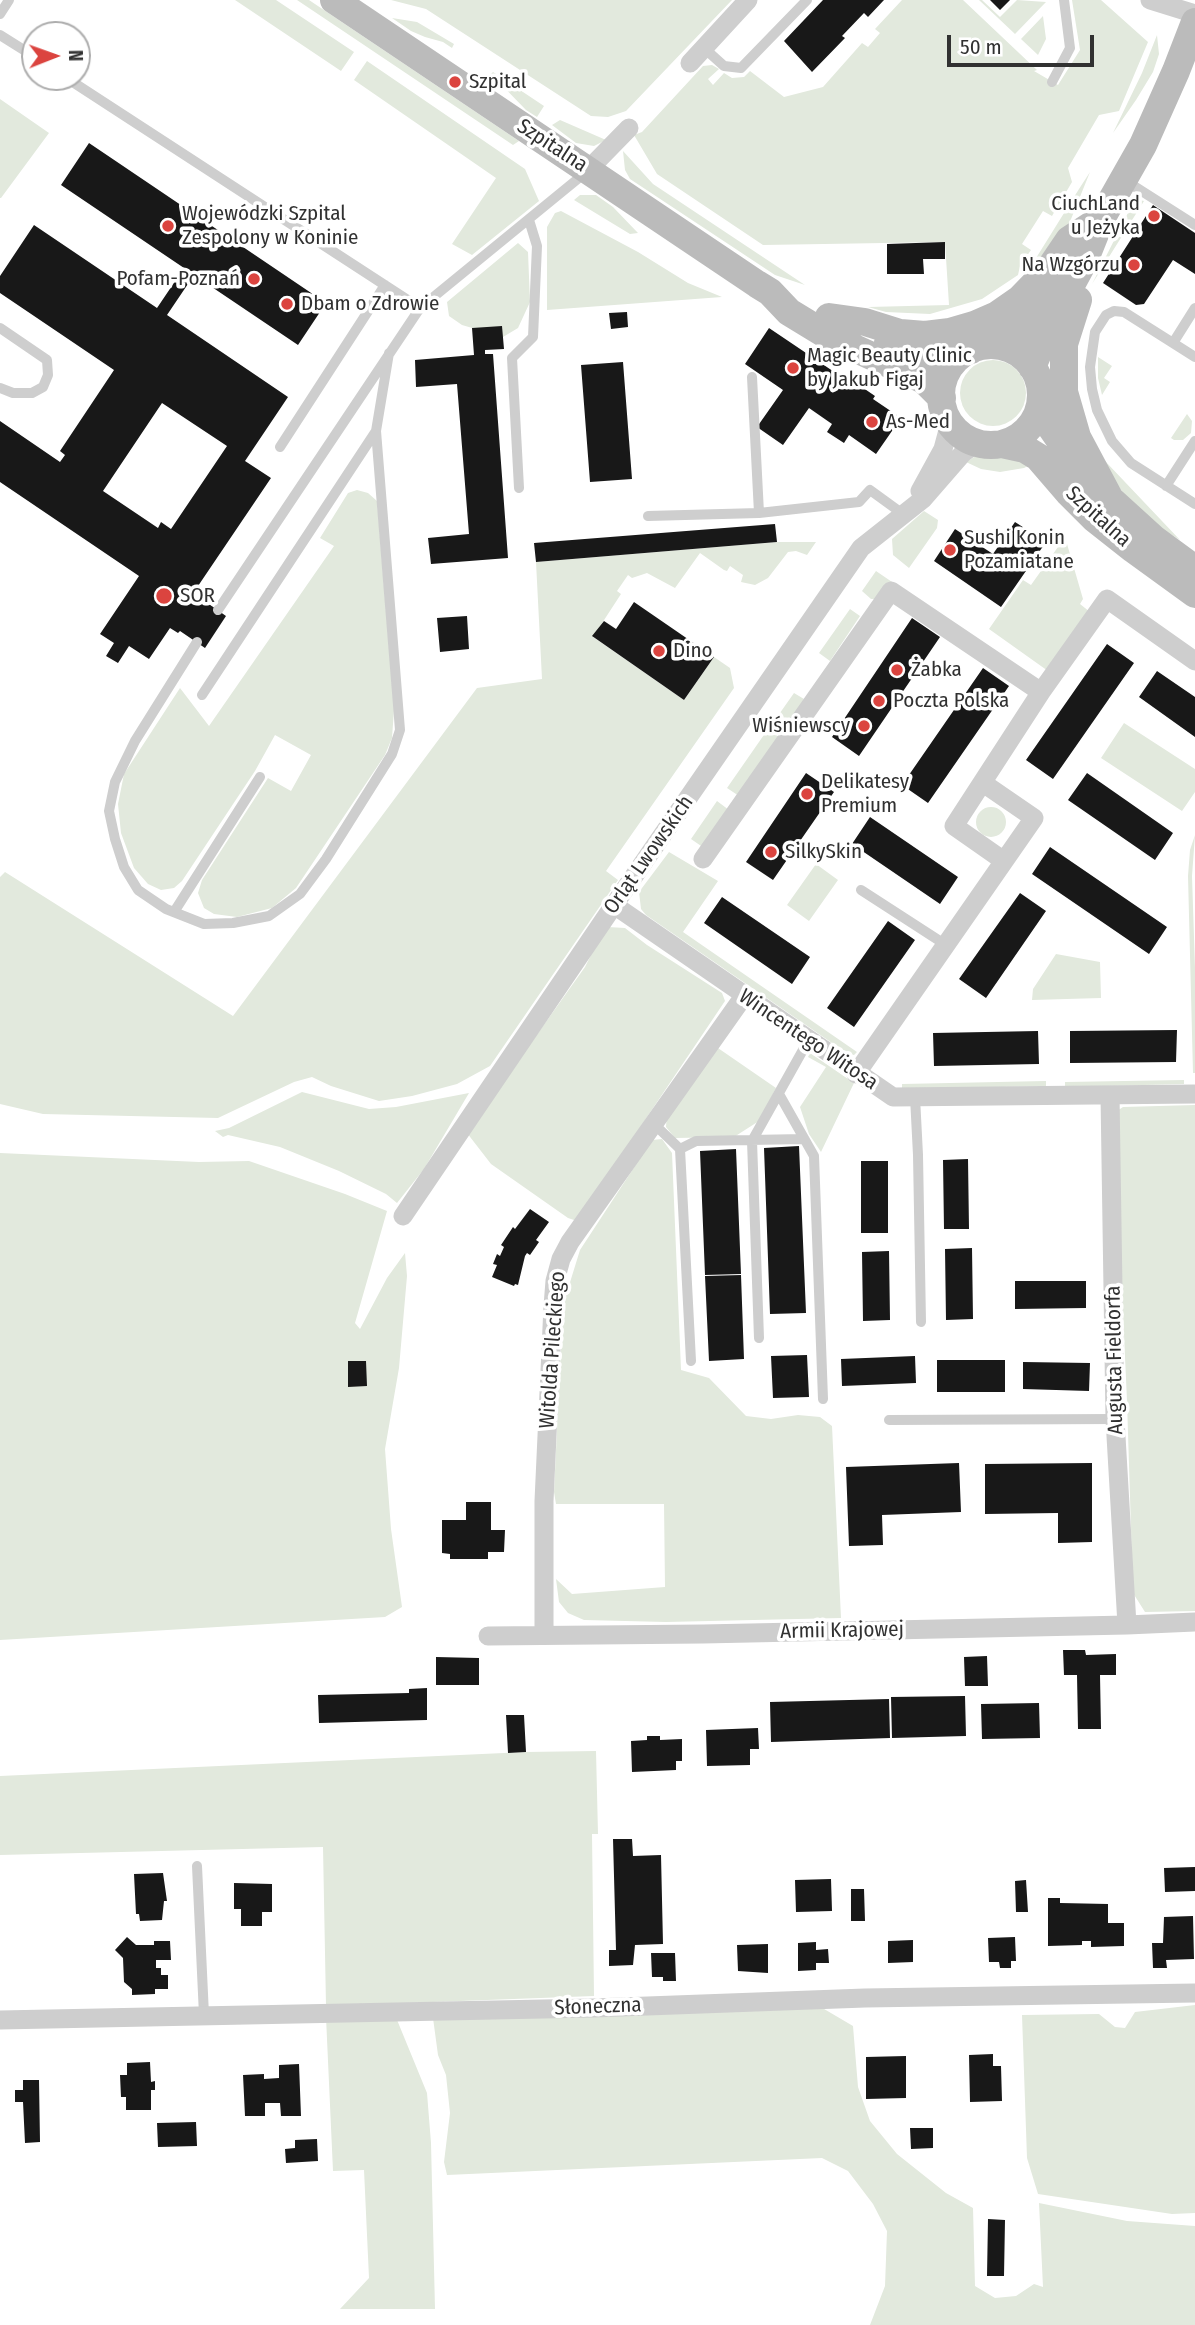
<!DOCTYPE html>
<meta charset="utf-8">
<style>
body{margin:0}
#map{position:relative;width:1195px;height:2325px;overflow:hidden;background:#fff;font-family:"Fira Sans Condensed",sans-serif}
canvas{display:block}
.north{position:absolute;left:21px;top:21px;width:70px;height:70px;box-sizing:border-box;background:#fff;border:2px solid #adadad;border-radius:50%;rotate:89deg;font-size:19px;font-weight:700;line-height:28px;text-align:center;color:#313131}
.north::after{content:'';display:block;margin:auto;width:24px;height:32px;background:#db443f;clip-path:polygon(50% 0,100% 100%,50% 72%,0 100%)}
.scale{position:absolute;left:947px;top:35px;width:147px;height:32px;box-sizing:border-box;border:4px solid #313131;border-top:0;padding-left:9px;font-size:21px;line-height:24px;white-space:nowrap;color:#313131;-webkit-text-stroke:5px #fff;paint-order:stroke}
</style>
<div id="map">
<canvas width="1195" height="2325"></canvas>
<div class="north">N</div>
<div class="scale">50 m</div>
</div>
<script>
const ctx = document.querySelector('canvas').getContext('2d');
ctx.lineJoin = 'round';
function fill(path, color) {
  ctx.fillStyle = color;
  ctx.fill(path, 'evenodd');
}
function shape(rows) {
  const path = new Path2D();
  for (const r of rows) {
    if (r.length === 3) {
      path.moveTo(r[0] + r[2], r[1]);
      path.arc(r[0], r[1], r[2], 0, 2 * Math.PI);
      continue;
    }
    path.moveTo(r[0], r[1]);
    for (let i = 2; i < r.length; i += 2) path.lineTo(r[i], r[i + 1]);
  }
  return path;
}
function strokePath(path, color, width, dash) {
  ctx.strokeStyle = color;
  ctx.lineWidth = width;
  ctx.lineCap = dash ? 'butt' : 'round';
  ctx.setLineDash(dash || []);
  ctx.stroke(path);
}
function label(font, color, halo, rows, align = 'center') {
  ctx.font = font + ' "Fira Sans Condensed",sans-serif';
  ctx.lineWidth = 7;
  ctx.setLineDash([]);
  ctx.textBaseline = 'middle';
  ctx.strokeStyle = halo;
  ctx.fillStyle = color;
  for (const [text, x, y, turn = 0] of rows) {
    ctx.save();
    ctx.translate(x, y);
    ctx.rotate((+turn || 0) * Math.PI / 180);
    ctx.textAlign = isNaN(turn) ? turn : align;
    if (halo) ctx.strokeText(text, 0, 0);
    ctx.fillText(text, 0, 0);
    ctx.restore();
  }
}
fill(shape([
 [235,0,276,0,354,52,341,71],
 [297,0,309,0,519,141,513,145],
 [391,0,732,0,626,111,608,117,591,116,426,9],
 [902,0,963,0,1037,70,1034,71,1058,85,1080,50,1072,0,1101,0,1148,42,1119,111,1099,115,1068,168,1072,182,1052,216,1043,211,1022,244,1031,250,1020,266,1018,275,982,299,930,314,886,312,868,307,949,305,945,242,763,245,657,174,634,135,642,132,703,66,712,65,719,69,708,79,713,85,724,73,732,78,744,77,750,71,784,97,823,87,862,43,868,47,880,33,875,29],
 [979,0,982,0,1000,17,1017,0,1046,2,1015,34],
 [1043,16,1046,39,1038,55,1021,39],
 [392,18,417,22,454,44,452,48,443,42,425,37,411,31],
 [1157,35,1159,54,1153,72,1136,100,1113,133,1142,73],
 [367,61,525,169,539,201,472,255,452,244,496,178,354,80],
 [493,72,544,106,537,117,526,110,491,74],
 [0,99,49,133,1,198,0,198],
 [560,120,606,140,594,146,576,143,552,125],
 [623,151,653,184,805,285,775,275,630,179,625,170],
 [1090,172,1065,234,1023,279,1079,189],
 [580,195,596,195,613,207,638,233,630,234,574,200],
 [1135,199,1144,201,1092,284],
 [561,211,638,252,688,283,722,297,547,310,547,227,555,213],
 [518,243,528,252,530,302,518,328,503,337,462,325,449,316,447,302],
 [1098,357,1112,366,1104,378,1110,382,1102,395,1098,378],
 [993,393,33],
 [1187,414,1192,421,1191,433,1183,440,1174,440,1171,438],
 [1089,445,1106,462,1180,540,1140,515,1095,456],
 [1002,452,1034,463,1024,468,1000,472,981,469,966,462,981,453],
 [357,490,368,493,377,501,394,710,392,738,385,755,296,888,272,908,237,917,214,914,204,908,198,893,202,880,268,778,291,791,311,755,275,735,255,771,182,881,174,888,161,890,148,884,134,868,121,833,118,804,124,774,180,688,209,726,334,546,320,538,348,493],
 [924,511,938,520,937,528,909,568,893,555,892,539],
 [1065,537,1083,599,1080,604,1090,612,1048,671,989,629,1023,580,1031,585],
 [777,542,816,542,807,555,796,551,788,552,768,578,755,585,741,582,743,575,730,566,727,571,724,570,700,553,675,588,647,573,632,578,628,575,617,591,621,594,593,637,684,700,714,657,730,668,734,688,606,871,618,880,490,1066,457,1084,412,1096,379,1101,331,1086,312,1077,294,1082,218,1118,43,1114,0,1104,0,877,5,872,233,1016,477,688,542,679,536,562],
 [876,571,895,584,877,599,871,599,862,591],
 [850,609,860,616,830,661,819,653],
 [794,693,804,699,786,728,775,720],
 [1124,723,1195,769,1195,792,1182,811,1101,758],
 [768,729,779,737,739,796,727,788],
 [717,801,729,810,704,848,691,839],
 [991,822,15],
 [1195,835,1192,876,1195,968,1195,1073,1193,1073,1188,876,1190,850],
 [669,852,718,881,683,932,857,1052,854,1055,848,1054,646,915,641,909,639,892],
 [816,864,838,880,809,921,787,905],
 [608,927,625,928,647,945,722,993,725,1001,577,1221,568,1218,491,1164,467,1133,585,967,598,941],
 [1056,954,1100,962,1101,998,1032,1000,1033,989],
 [715,1046,776,1088,759,1121,734,1137,675,1138,666,1127,667,1113],
 [810,1053,854,1083,821,1152,809,1134,800,1107,826,1067,808,1057],
 [1184,1080,1184,1084,1065,1087,1065,1082],
 [1046,1081,1046,1086,902,1089,902,1084],
 [302,1092,369,1109,396,1107,469,1093,424,1169,397,1203,386,1194,339,1171,280,1147,228,1135,223,1137,215,1131,229,1128],
 [1195,1105,1195,1611,1145,1612,1133,1593,1127,1401,1114,1113,1123,1107],
 [662,1139,672,1153,681,1370,709,1378,746,1416,771,1419,798,1415,820,1417,832,1426,841,1618,666,1622,584,1620,568,1613,559,1602,556,1579,572,1594,665,1587,664,1504,556,1504,554,1492,563,1305,580,1250,652,1140],
 [0,1153,199,1162,249,1161,345,1194,387,1211,355,1323,360,1329,387,1278,405,1253,407,1276,399,1368,385,1449,391,1529,402,1607,385,1617,0,1640],
 [596,1751,598,1834,592,1834,594,1996,326,2006,323,1847,0,1855,0,1776,526,1752],
 [1195,2005,1195,2213,1172,2214,1038,2194,1027,2158,1022,2015,1099,2014,1115,2027,1125,2028,1135,2012],
 [819,2006,853,2026,858,2087,870,2121,897,2154,946,2193,973,2208,975,2286,995,2298,1016,2296,1034,2284,1043,2287,1039,2203,1127,2221,1195,2226,1195,2325,870,2325,885,2286,887,2231,873,2204,848,2171,822,2158,447,2175,444,2162,450,2113,446,2075,438,2055,433,2018],
 [395,2015,427,2093,431,2143,435,2309,340,2309,369,2278,364,2170,333,2171,326,2017]
]), '#e2e9dd');
fill(shape([
 [823,0,884,0,868,17,864,13,842,36,845,38,812,72,784,41],
 [990,0,1010,0,1000,10],
 [89,143,326,303,298,345,194,275,167,315,288,397,245,461,271,478,196,589,201,593,197,599,205,604,206,602,226,616,205,648,180,631,178,633,170,628,149,659,129,646,118,663,106,656,114,643,100,634,139,576,0,482,0,421,60,462,65,455,60,451,114,370,0,293,0,276,34,225,157,308,184,268,61,185],
 [162,403,227,446,171,529,161,522,158,528,103,491],
 [1153,205,1195,233,1195,274,1173,260,1144,304,1136,305,1103,283],
 [945,242,945,259,923,259,924,274,887,274,887,244],
 [627,312,628,327,611,329,609,313],
 [502,326,504,349,485,350,485,354,493,354,508,558,431,564,428,538,469,534,457,384,416,387,415,360,474,355,472,328],
 [769,328,855,386,856,383,875,396,873,399,901,418,876,454,849,435,844,443,827,432,832,424,809,408,783,445,757,427,783,390,745,364],
 [623,362,632,479,590,482,581,365],
 [1015,522,1046,542,1001,607,934,561,955,529,993,554],
 [775,524,777,542,536,562,534,543],
 [634,602,714,657,684,700,592,636,604,621,616,629],
 [467,616,469,649,440,652,437,618],
 [912,618,940,637,859,756,832,737],
 [1107,644,1134,663,1053,779,1026,760],
 [983,668,1009,686,928,803,902,785],
 [1157,671,1195,697,1195,737,1139,697],
 [806,773,834,792,773,880,746,862],
 [1087,773,1173,833,1155,860,1068,800],
 [870,817,958,877,940,904,852,844],
 [1050,847,1167,927,1149,954,1032,874],
 [1020,893,1046,911,986,998,959,979],
 [722,897,810,957,792,984,704,923],
 [888,921,915,940,854,1027,827,1008],
 [1177,1030,1176,1062,1070,1063,1070,1031],
 [1038,1031,1039,1064,934,1066,933,1033],
 [799,1146,806,1313,770,1314,764,1148],
 [736,1149,741,1274,705,1275,700,1151],
 [968,1159,969,1229,944,1229,943,1160],
 [861,1161,888,1161,888,1233,861,1233],
 [530,1209,549,1222,536,1240,539,1242,530,1255,527,1253,525,1256,518,1285,515,1284,514,1286,492,1277,497,1265,493,1264,497,1254,500,1256,504,1247,501,1245,513,1227,515,1229],
 [972,1248,973,1319,946,1320,945,1249],
 [889,1251,890,1320,863,1321,862,1252],
 [741,1275,744,1359,709,1361,705,1276],
 [1015,1281,1086,1281,1086,1308,1015,1309],
 [807,1355,809,1397,773,1398,771,1356],
 [915,1356,916,1383,842,1386,841,1359],
 [937,1360,1005,1360,1005,1392,937,1392],
 [348,1361,366,1361,367,1386,348,1387],
 [1023,1362,1090,1363,1089,1391,1023,1389],
 [959,1463,961,1512,882,1515,883,1545,849,1546,846,1467],
 [1092,1463,1092,1542,1058,1543,1058,1513,985,1514,985,1464],
 [466,1502,491,1502,491,1530,505,1530,504,1552,488,1552,488,1559,450,1559,450,1554,442,1553,442,1520,466,1520],
 [1063,1650,1085,1650,1086,1655,1116,1654,1116,1675,1100,1675,1101,1729,1078,1729,1077,1675,1064,1675],
 [987,1656,988,1686,965,1686,964,1657],
 [436,1657,479,1658,479,1685,436,1685],
 [427,1688,427,1720,319,1723,318,1695,409,1693,409,1689],
 [965,1696,966,1736,892,1738,891,1697],
 [889,1699,890,1738,771,1742,770,1702],
 [1039,1703,1040,1738,982,1739,981,1704],
 [506,1715,524,1715,526,1752,508,1753],
 [758,1728,759,1749,750,1749,750,1765,707,1766,706,1730],
 [647,1736,660,1736,660,1740,682,1739,682,1761,676,1761,676,1770,632,1772,631,1741,647,1740],
 [613,1839,632,1839,633,1856,661,1855,663,1944,635,1945,633,1965,609,1966,609,1950,616,1950],
 [1195,1867,1195,1891,1165,1892,1164,1868],
 [163,1873,167,1901,164,1901,162,1920,140,1921,139,1914,136,1914,134,1874],
 [831,1879,832,1911,796,1912,795,1880],
 [1026,1880,1028,1912,1016,1912,1015,1881],
 [234,1883,272,1884,272,1912,262,1912,262,1926,241,1926,241,1909,234,1909],
 [851,1889,864,1889,865,1921,851,1921],
 [1048,1898,1060,1898,1060,1903,1108,1904,1108,1923,1124,1923,1124,1946,1091,1947,1091,1941,1082,1941,1082,1945,1048,1946],
 [1193,1916,1194,1959,1166,1960,1167,1968,1153,1968,1152,1943,1163,1943,1164,1917],
 [127,1937,136,1945,154,1945,154,1941,170,1941,171,1960,156,1960,156,1968,161,1968,161,1975,168,1975,168,1989,155,1989,155,1994,132,1995,132,1989,124,1982,123,1958,115,1950],
 [1015,1937,1016,1961,1011,1961,1011,1968,1000,1968,999,1962,989,1962,988,1938],
 [913,1940,913,1962,888,1963,888,1941],
 [816,1942,816,1950,828,1949,829,1963,816,1963,816,1970,798,1971,798,1943],
 [768,1944,768,1973,738,1971,737,1945],
 [651,1953,675,1953,676,1981,663,1981,663,1977,652,1977],
 [993,2054,993,2066,1001,2066,1002,2101,970,2102,969,2055],
 [906,2056,906,2098,866,2099,866,2057],
 [150,2062,151,2082,155,2081,155,2090,151,2090,151,2110,126,2110,126,2097,121,2097,120,2075,127,2075,127,2063],
 [299,2064,301,2116,281,2116,280,2103,265,2103,265,2116,245,2116,243,2075,264,2074,264,2079,279,2078,279,2065],
 [23,2080,39,2080,40,2142,25,2143,23,2102,15,2102,15,2090,23,2090],
 [196,2122,197,2146,158,2147,157,2123],
 [910,2128,933,2128,933,2148,911,2149],
 [317,2139,318,2161,286,2163,285,2149,295,2148,295,2140],
 [988,2219,1005,2220,1004,2276,987,2276]
]), '#181818');
strokePath(shape([
 [0,14,9,0],
 [0,35,35,57],
 [704,48,724,66,741,68,807,0],
 [65,77,420,308],
 [1052,82,1070,48,1064,0],
 [1126,181,1195,225],
 [0,328,47,360,48,375,43,387,32,393,13,393,0,388],
 [1173,343,1195,308],
 [1195,357,1124,312,1114,311,1106,315,1095,332,1090,367,1092,389,1097,410,1112,441,1131,463,1195,504],
 [752,377,759,513,859,502,870,490,903,514],
 [280,447,385,285],
 [1166,486,1195,441],
 [519,488,512,358,533,337,537,246,529,220],
 [648,516,759,513],
 [218,610,420,308,585,173],
 [197,642,135,741,115,782,109,811,115,839,124,867,138,890,166,909,204,924,233,923,269,916,300,894,326,859,392,754,400,730,376,431,389,353],
 [202,695,376,431],
 [861,890,946,945],
 [174,912,260,777],
 [779,1094,814,1156,823,1399],
 [915,1097,918,1155,921,1322],
 [653,1123,680,1149,691,1361],
 [680,1149,696,1141,804,1139],
 [759,1338,752,1141,808,1041],
 [889,1420,1115,1419],
 [197,1866,204,2015]
]), '#cecece', 10);
strokePath(shape([
 [1150,0,1195,14],
 [690,63,748,0],
 [588,170,629,128],
 [920,491,943,449,950,423],
 [703,859,891,591,1041,692],
 [1004,861,954,826,1041,692,1107,599,1195,661],
 [614,905,893,1097,1195,1094],
 [856,1074,1034,818,983,783],
 [1110,1095,1115,1419,1127,1625],
 [403,1216,614,905,861,548,923,499,963,453,977,443],
 [544,1635,544,1501,553,1306,555,1281,561,1259,570,1242,744,996],
 [488,1636,703,1634,1127,1625,1195,1622],
 [0,2020,593,2008,865,1998,1195,1993]
]), '#cecece', 19);
strokePath(shape([
 [334,0,757,284,770,292,789,312,830,337,924,380,942,398],
 [1078,300,1064,344,1064,392,1077,437,1110,499],
 [829,317,865,322,900,333,925,335,950,332,974,325,997,315,1020,299,1050,268,1069,240,1101,219],
 [888,343,936,356,950,355,971,350],
 [992,345,1013,338,1019,331,1051,285],
 [991,395,50],
 [1032,367,1052,320,1085,259,1101,219,1143,145,1176,71,1195,22],
 [1039,410,1064,446,1110,499,1154,539,1195,569],
 [1002,444,1025,449,1038,457,1069,493,1095,519,1133,549,1195,594]
]), '#bbb', 28);
for (const [x, y, r, color] of [
 [455,82,7,"#db443f"],
 [1154,216,7,"#db443f"],
 [168,226,7,"#db443f"],
 [1134,265,7,"#db443f"],
 [254,279,7,"#db443f"],
 [287,304,7,"#db443f"],
 [793,368,7,"#db443f"],
 [872,422,7,"#db443f"],
 [950,550,7,"#db443f"],
 [164,596,9,"#db443f"],
 [659,651,7,"#db443f"],
 [897,670,7,"#db443f"],
 [879,701,7,"#db443f"],
 [864,726,7,"#db443f"],
 [807,794,7,"#db443f"],
 [771,852,7,"#db443f"]
]) {
  const dot = new Path2D();
  dot.arc(x, y, r, 0, 2 * Math.PI);
  ctx.fillStyle = color;
  ctx.fill(dot);
  strokePath(dot, '#fff', 2.5);
}
label('21px', '#313131', '#fff', [
 ["Szpital",469,82],
 ["CiuchLand",1140,204,"right"],
 ["u Jeżyka",1140,228,"right"],
 ["Wojewódzki Szpital",182,214],
 ["Zespolony w Koninie",182,238],
 ["Na Wzgórzu",1120,265,"right"],
 ["Pofam-Poznań",240,279,"right"],
 ["Dbam o Zdrowie",301,304],
 ["Magic Beauty Clinic",807,356],
 ["by Jakub Figaj",807,380],
 ["As-Med",886,422],
 ["Sushi Konin",964,538],
 ["Pozamiatane",964,562],
 ["SOR",180,596],
 ["Dino",673,651],
 ["Żabka",911,670],
 ["Poczta Polska",893,701],
 ["Wiśniewscy",850,726,"right"],
 ["Delikatesy",821,782],
 ["Premium",821,806],
 ["SilkySkin",785,852]
], 'left');
label('21px', '#313131', '#fff', [
 ["Szpitalna",552,146,33],
 ["Szpitalna",1098,517,42],
 ["Orląt Lwowskich",649,855,-55],
 ["Wincentego Witosa",808,1040,34],
 ["Witolda Pileckiego",553,1350,-86],
 ["Augusta Fieldorfa",1115,1360,-91],
 ["Armii Krajowej",842,1631,-1],
 ["Słoneczna",598,2007,-2]
]);
</script>
